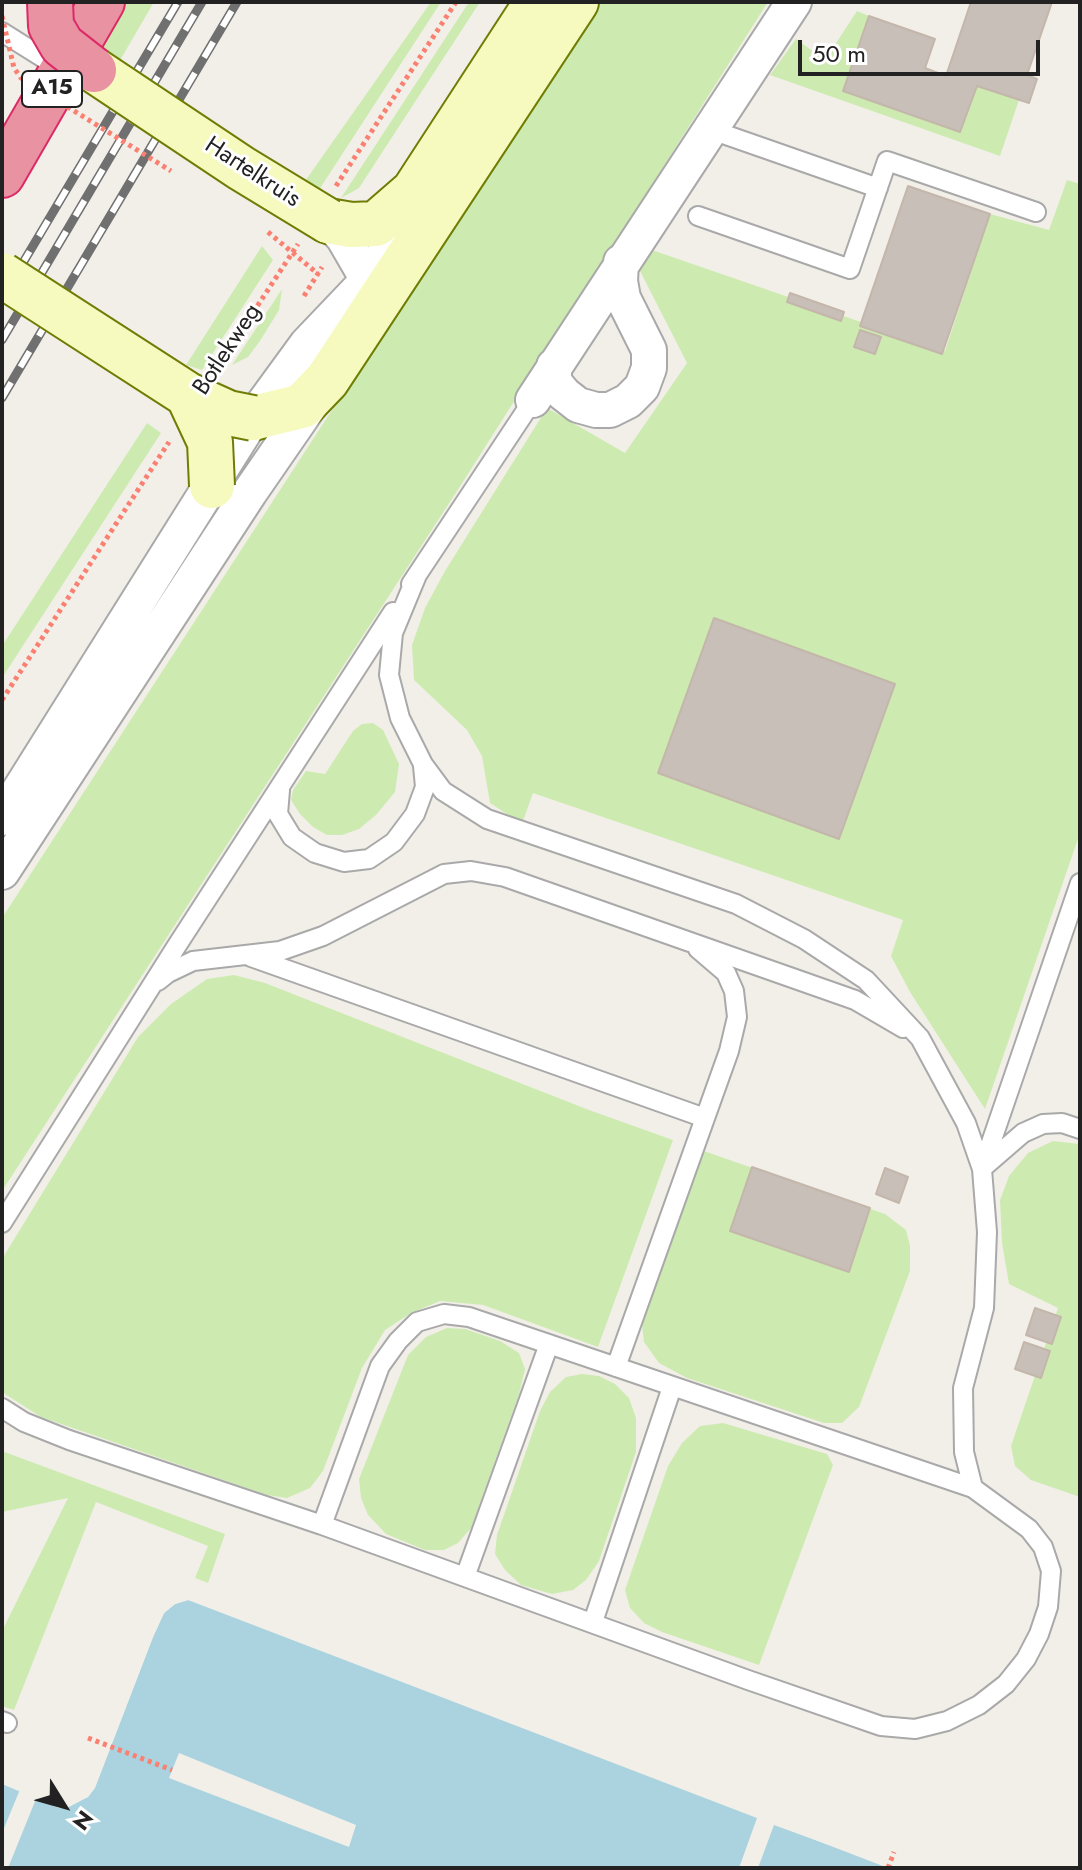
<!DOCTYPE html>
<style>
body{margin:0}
#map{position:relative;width:1082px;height:1870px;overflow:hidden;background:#f2efe9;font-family:Jost,sans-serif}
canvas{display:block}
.frame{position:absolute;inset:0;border:4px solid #222;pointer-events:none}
.north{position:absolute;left:24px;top:1766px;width:80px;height:80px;-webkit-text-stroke:6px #fff;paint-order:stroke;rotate:127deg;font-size:22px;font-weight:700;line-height:32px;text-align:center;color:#222}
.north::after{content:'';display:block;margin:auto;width:28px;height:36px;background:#222;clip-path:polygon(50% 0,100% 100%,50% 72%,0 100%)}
.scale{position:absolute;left:798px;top:40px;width:242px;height:36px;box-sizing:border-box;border:4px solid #222;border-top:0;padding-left:10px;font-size:24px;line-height:28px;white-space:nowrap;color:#222;-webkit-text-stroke:6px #fff;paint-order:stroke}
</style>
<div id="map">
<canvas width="1082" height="1870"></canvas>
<div class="frame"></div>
<div class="north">N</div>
<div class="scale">50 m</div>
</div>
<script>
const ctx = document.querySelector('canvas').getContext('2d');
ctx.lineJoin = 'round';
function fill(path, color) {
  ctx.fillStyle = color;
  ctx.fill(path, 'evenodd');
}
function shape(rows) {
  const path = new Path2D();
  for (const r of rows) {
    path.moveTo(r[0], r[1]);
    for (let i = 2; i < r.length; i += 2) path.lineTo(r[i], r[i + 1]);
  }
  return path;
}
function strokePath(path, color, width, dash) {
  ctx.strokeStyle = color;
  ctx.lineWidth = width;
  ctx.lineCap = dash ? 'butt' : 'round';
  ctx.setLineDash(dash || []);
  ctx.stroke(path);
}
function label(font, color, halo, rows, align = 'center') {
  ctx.font = font + ' Jost,sans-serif';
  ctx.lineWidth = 6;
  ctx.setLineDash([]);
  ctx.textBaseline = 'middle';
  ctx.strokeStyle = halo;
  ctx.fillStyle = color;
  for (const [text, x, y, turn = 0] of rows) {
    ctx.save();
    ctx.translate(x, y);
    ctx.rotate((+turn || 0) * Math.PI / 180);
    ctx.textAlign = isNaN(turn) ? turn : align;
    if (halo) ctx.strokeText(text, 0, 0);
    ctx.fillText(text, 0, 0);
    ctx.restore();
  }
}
fill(shape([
 [128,2,154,2,119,62,99,49],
 [431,2,441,2,317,193,303,184],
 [469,2,480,2,359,188,341,198],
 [597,2,768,2,459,488,2,1191,2,918],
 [857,11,869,16,844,92,960,131,977,86,1019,100,1000,156,770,75,796,39,825,60],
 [1067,180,1080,184,1080,833,985,1109,910,992,891,956,903,920,533,793,523,821,510,816,490,803,482,756,467,730,414,680,412,645,425,608,445,571,547,408,625,453,687,363,639,269,652,250,945,351,990,214,1049,230],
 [262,246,273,260,202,370,186,365],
 [282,289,279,310,260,341,248,357,232,365],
 [147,423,161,433,2,678,2,646],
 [373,723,383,730,399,764,395,792,376,815,359,829,342,835,327,835,313,827,300,814,291,800,293,790,306,771,325,774,353,731,362,724],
 [234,975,265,983,589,1110,673,1140,598,1347,483,1305,440,1301,411,1313,385,1330,362,1368,323,1471,310,1488,287,1498,267,1495,41,1417,5,1394,2,1389,2,1259,138,1037,171,1004,207,979],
 [1053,1141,1080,1144,1080,1497,1031,1480,1015,1466,1011,1446,1058,1308,1009,1284,1002,1243,1000,1200,1009,1176,1028,1153],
 [701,1150,885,1214,906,1230,910,1246,910,1271,859,1407,842,1423,824,1423,687,1378,659,1363,644,1342,641,1317],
 [447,1328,465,1329,500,1341,519,1353,525,1369,519,1394,471,1528,458,1543,444,1550,425,1550,386,1534,368,1515,361,1498,359,1479,408,1355,426,1337],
 [582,1374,599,1376,615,1384,629,1398,636,1418,636,1452,599,1561,586,1580,573,1590,552,1594,521,1585,505,1570,495,1554,497,1535,540,1411,550,1392,566,1377],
 [723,1423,827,1454,833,1465,759,1665,662,1632,644,1623,630,1608,625,1590,668,1466,682,1443,700,1426],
 [2,1451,225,1534,208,1583,195,1578,208,1546,96,1502,14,1710,2,1706,2,1631,68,1498,2,1512]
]), '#cdebb0');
fill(shape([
 [188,1600,201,1603,888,1868,2,1868,2,1784,59,1808,88,1797,95,1787,153,1637,164,1613,175,1604]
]), '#aad3df');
fill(shape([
 [188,1596,202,1599,889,1864,892,1868,774,1825,758,1868,739,1868,757,1818,188,1600,175,1604,164,1613,153,1637,95,1788,88,1797,69,1807,59,1808,38,1799,40,1795,60,1804,68,1803,85,1794,91,1786,149,1636,161,1611,173,1600],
 [179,1753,356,1825,349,1847,169,1778],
 [21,1787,38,1794,8,1868,2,1868,2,1833]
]), '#f2efe9');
const building = shape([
 [971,2,1052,2,1027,75,1037,79,1029,103,977,86,960,132,843,91,869,16,935,39,925,68,946,76,971,2],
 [908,186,990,214,942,354,860,326,908,186],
 [790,293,844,312,841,321,787,302,790,293],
 [860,330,881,337,875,354,854,347,860,330],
 [714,618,895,684,839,839,658,773,714,618],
 [752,1167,870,1208,849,1272,730,1231,752,1167],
 [885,1168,908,1177,899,1203,876,1194,885,1168],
 [1035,1308,1061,1317,1052,1344,1026,1335,1035,1308],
 [1024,1342,1050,1351,1041,1378,1015,1369,1024,1342]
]);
fill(building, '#c7bfb8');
strokePath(building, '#c4b6ab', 2);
const service = shape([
 [2,32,56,66],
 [709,129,878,188],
 [698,216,850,269,887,161,1036,212],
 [411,584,533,400],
 [280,790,278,814,292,837,315,853,344,862,369,859,394,842,415,814,425,787,423,766],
 [251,957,705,1118],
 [158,981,168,973,193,961,280,951,323,936,444,874,471,871,505,877,855,1000,903,1028],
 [986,1165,1023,1133,1043,1124,1062,1123,1080,1129],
 [982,1169,1080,883],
 [2,1223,176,947,393,612],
 [616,1367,729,1051,737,1017,734,991,726,973,698,949],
 [2,1408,24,1422,69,1440,322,1525,748,1680,881,1726,915,1729,947,1721,979,1705,1006,1684,1026,1659,1039,1634,1048,1607,1051,1571,1043,1547,1029,1529,973,1488,964,1452,963,1388,984,1308,987,1232,982,1169,966,1123,920,1038,866,980,804,939,736,904,487,819,443,791,423,764,400,718,389,675,393,633,417,575],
 [322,1525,380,1366,398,1341,417,1322,444,1314,469,1317,973,1488],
 [465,1577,549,1344],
 [593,1622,672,1387],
 [2,1721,7,1723]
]);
const minor = shape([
 [328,221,343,237,368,280,351,322],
 [554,366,554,382,564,394,578,405,596,410,610,410,628,401,642,387,649,368,649,350,623,298,620,281,621,262],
 [533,400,794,2],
 [2,818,253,418,307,344,368,280,394,237,413,195],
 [2,872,250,492,319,392]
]);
const secondary = shape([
 [328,221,351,225,376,224,414,191,537,2],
 [253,418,302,406,327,380,576,2]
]);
const motorway = shape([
 [2,175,102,2]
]);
strokePath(service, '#a9a9a9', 22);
strokePath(minor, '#a9a9a9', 38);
strokePath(secondary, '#707d05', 48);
strokePath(motorway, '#dc2a67', 48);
strokePath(shape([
 [336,186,456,2],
 [304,296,322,267],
 [218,366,298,244],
 [2,700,169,442],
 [88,1738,172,1770],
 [888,1868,894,1852]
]), '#fa8072', 5, [4, 4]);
strokePath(service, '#fff', 18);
strokePath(minor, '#fff', 34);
strokePath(secondary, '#f7fabf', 44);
strokePath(motorway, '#e892a2', 44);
const rail = shape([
 [2,298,178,2],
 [2,340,202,2],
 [2,398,237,2]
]);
strokePath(rail, '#707070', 9);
strokePath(rail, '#fff', 6, [18]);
const secondaryBridge = shape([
 [94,70,241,168,328,221],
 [2,275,188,395,228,413,253,418],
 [188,395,210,442,212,486]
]);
const motorwayBridge = shape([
 [50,2,51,26,62,45,94,70]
]);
strokePath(secondaryBridge, '#707d05', 48, []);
strokePath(motorwayBridge, '#dc2a67', 48, []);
strokePath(shape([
 [2,16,14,68,21,78,171,171],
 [268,232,318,274]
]), '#fa8072', 5, [4, 4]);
strokePath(secondaryBridge, '#f7fabf', 44);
strokePath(motorwayBridge, '#e892a2', 44);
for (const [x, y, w] of [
 [52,89,60]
]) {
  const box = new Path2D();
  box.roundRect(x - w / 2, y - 18, w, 36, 6);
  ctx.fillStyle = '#fff';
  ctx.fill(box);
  strokePath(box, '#222', 2);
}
label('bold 22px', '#222', null, [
 ["A15",52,89]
]);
label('24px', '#222', '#fff', [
 ["Hartelkruis",252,173,33],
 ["Botlekweg",228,350,-57]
]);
</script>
